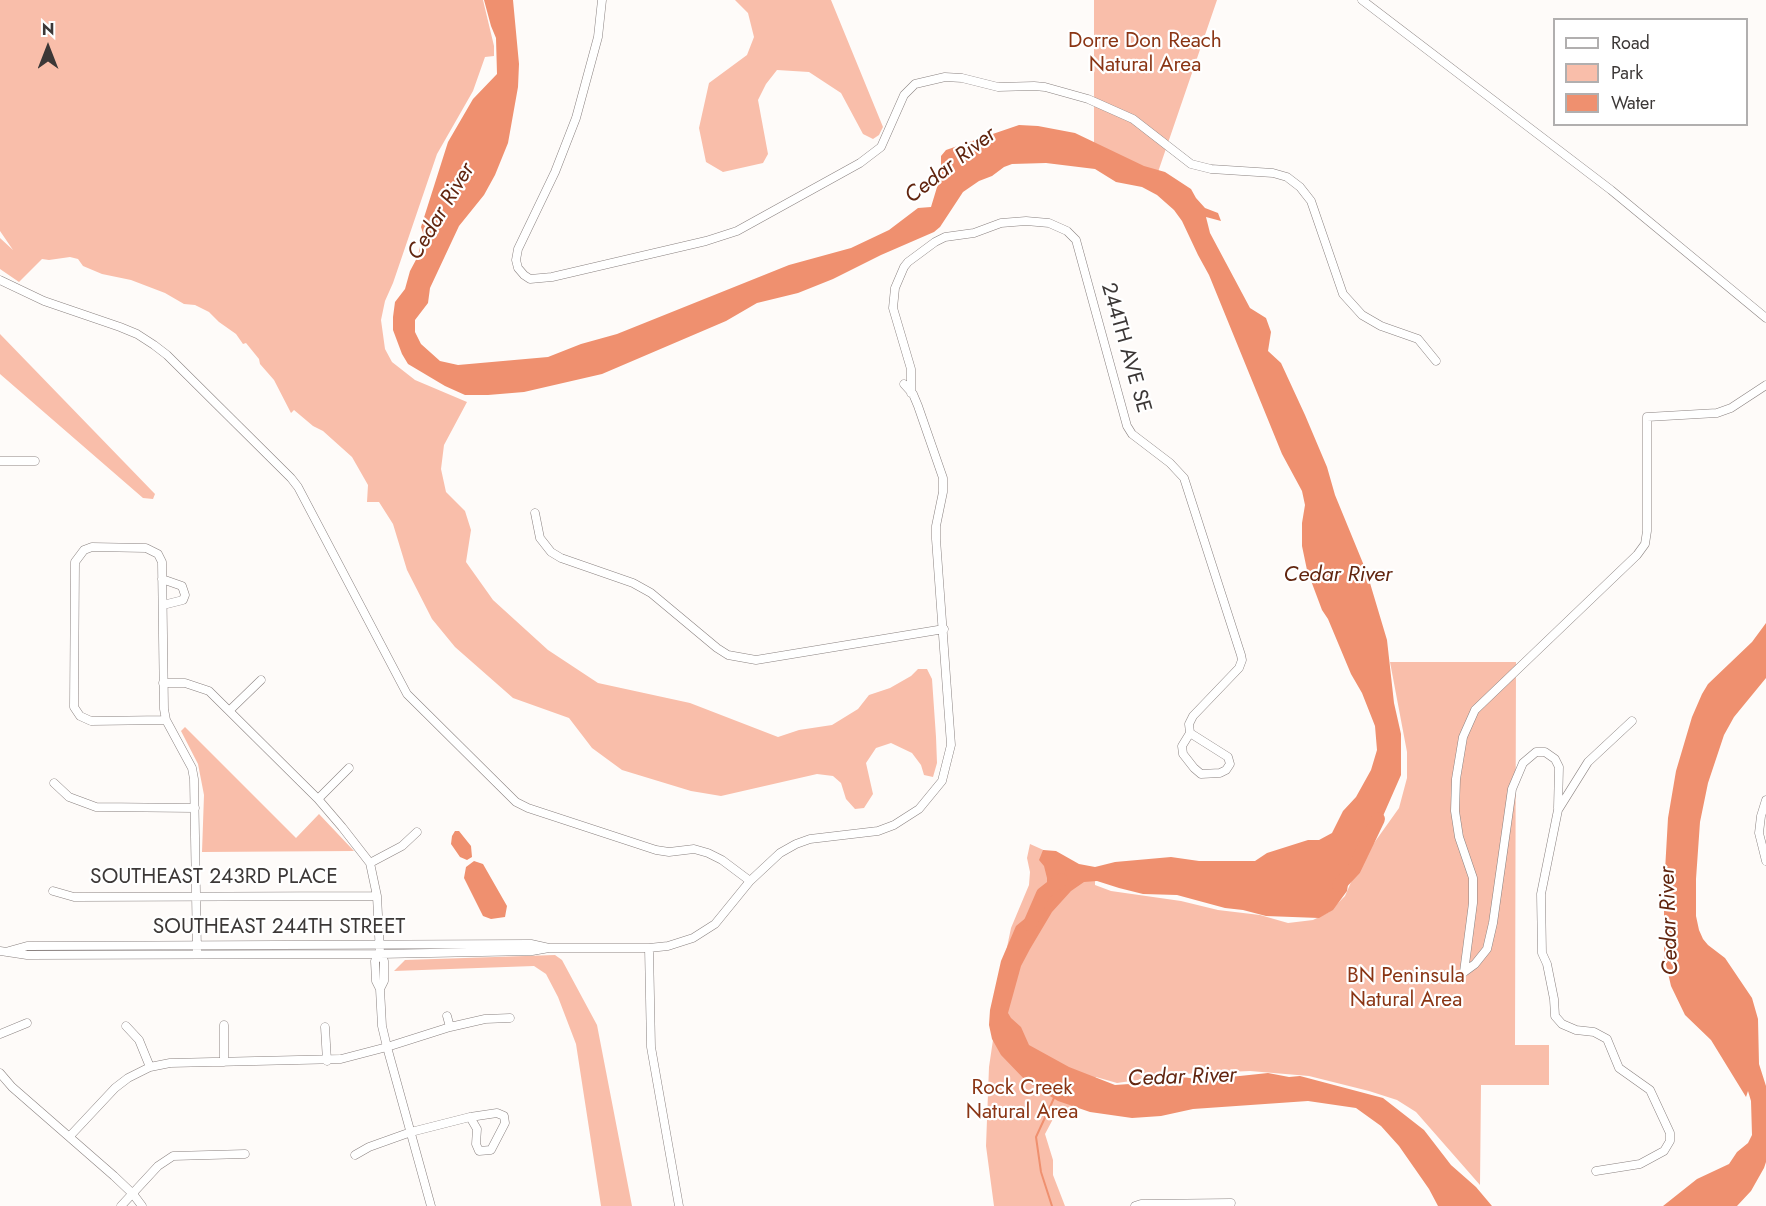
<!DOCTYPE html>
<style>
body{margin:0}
#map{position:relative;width:1766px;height:1206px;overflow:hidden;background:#fefbf9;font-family:Jost,sans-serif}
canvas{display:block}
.legend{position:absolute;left:1553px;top:18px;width:195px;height:108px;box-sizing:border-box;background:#fff;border:2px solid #b1afaf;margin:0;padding:8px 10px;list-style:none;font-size:18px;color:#3c3837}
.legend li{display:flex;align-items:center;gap:12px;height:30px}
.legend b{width:30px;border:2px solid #b1afaf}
.north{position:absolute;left:18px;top:18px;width:60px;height:60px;-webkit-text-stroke:4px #fff;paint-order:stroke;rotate:0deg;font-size:16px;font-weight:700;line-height:24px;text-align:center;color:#3c3837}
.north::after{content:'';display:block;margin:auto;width:21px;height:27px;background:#3c3837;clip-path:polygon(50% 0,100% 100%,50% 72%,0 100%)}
</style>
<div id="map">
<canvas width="1766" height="1206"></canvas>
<ul class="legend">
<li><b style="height:8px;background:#fff"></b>Road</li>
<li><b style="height:16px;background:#f9beaa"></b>Park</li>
<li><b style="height:16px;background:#ef906f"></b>Water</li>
</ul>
<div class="north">N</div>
</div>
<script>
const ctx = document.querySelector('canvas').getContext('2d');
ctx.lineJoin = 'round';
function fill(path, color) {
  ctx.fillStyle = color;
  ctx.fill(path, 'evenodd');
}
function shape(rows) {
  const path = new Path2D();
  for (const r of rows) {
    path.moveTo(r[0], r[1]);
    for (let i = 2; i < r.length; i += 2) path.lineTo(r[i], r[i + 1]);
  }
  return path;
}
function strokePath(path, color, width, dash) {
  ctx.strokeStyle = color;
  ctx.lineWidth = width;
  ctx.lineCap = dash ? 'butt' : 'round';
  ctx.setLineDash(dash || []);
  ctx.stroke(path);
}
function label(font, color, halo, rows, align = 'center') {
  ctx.font = font + ' Jost,sans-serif';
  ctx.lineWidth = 4.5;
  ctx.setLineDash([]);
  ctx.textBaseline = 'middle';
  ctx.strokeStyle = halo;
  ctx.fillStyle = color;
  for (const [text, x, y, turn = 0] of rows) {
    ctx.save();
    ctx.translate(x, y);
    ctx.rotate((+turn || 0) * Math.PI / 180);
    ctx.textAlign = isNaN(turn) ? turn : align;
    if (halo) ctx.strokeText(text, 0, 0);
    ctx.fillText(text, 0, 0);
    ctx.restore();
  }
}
fill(shape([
 [0,0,483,0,494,46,494,56,485,57,473,91,437,154,393,283,385,301,381,320,385,349,392,362,415,380,467,402,444,445,441,469,446,492,465,511,471,530,466,562,493,600,548,650,598,683,690,703,778,737,799,730,832,725,858,709,869,695,890,688,911,676,918,669,927,669,932,679,936,737,937,763,933,777,924,775,921,765,912,753,891,743,876,748,866,763,873,794,864,808,855,809,846,799,841,783,833,776,817,774,721,796,691,791,622,770,592,748,569,718,513,698,455,647,432,619,407,570,393,524,379,502,367,502,368,485,352,457,323,431,313,426,294,410,291,413,274,380,260,364,259,359,246,343,243,344,236,334,219,322,209,312,195,305,184,304,165,293,131,280,102,274,83,266,78,259,70,257,49,260,42,259,19,282,0,269,0,238,13,250,0,231],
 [735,0,831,0,883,127,879,135,873,139,863,134,841,93,809,72,777,70,766,84,758,100,768,154,763,163,723,172,706,162,699,128,709,83,747,55,754,37,748,13],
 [1094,0,1217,0,1158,172,1144,168,1094,143],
 [0,334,155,494,153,499,143,498,0,374],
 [1390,662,1516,662,1515,1045,1549,1045,1549,1085,1481,1085,1480,1185,1416,1112,1397,1100,1369,1091,1309,1076,1250,1071,1180,1074,1117,1083,1096,1077,1073,1106,1053,1119,1045,1134,1053,1160,1053,1175,1065,1206,994,1206,986,1146,989,1067,1006,952,1011,928,1029,885,1030,872,1027,858,1030,844,1095,873,1095,885,1111,891,1181,901,1218,910,1260,915,1288,923,1313,920,1329,912,1345,896,1359,864,1399,808,1407,778,1407,752],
 [185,727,296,838,319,814,354,851,202,852,204,795,198,764,181,731],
 [555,955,562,960,597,1025,632,1206,601,1206,576,1044,558,997,546,974,534,966,394,971,405,960]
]), '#f9beaa');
fill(shape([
 [484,0,513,0,519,64,518,87,508,143,495,175,484,195,459,226,430,288,428,303,415,320,415,332,421,344,440,361,458,365,548,357,581,344,617,334,789,265,851,248,889,230,918,208,931,207,941,174,941,156,946,150,1019,125,1038,126,1075,133,1144,166,1165,172,1191,189,1196,198,1205,208,1218,213,1221,221,1206,217,1210,233,1250,308,1266,318,1271,332,1268,351,1281,363,1305,415,1327,467,1335,495,1367,573,1387,640,1394,703,1401,734,1401,775,1383,816,1371,836,1352,858,1347,891,1333,910,1319,918,1266,916,1243,910,1225,908,1177,895,1143,894,1119,888,1097,881,1084,882,1071,891,1052,912,1030,949,1021,966,1008,1013,1011,1018,1021,1027,1029,1045,1069,1067,1115,1085,1172,1081,1183,1077,1202,1080,1268,1073,1289,1077,1300,1076,1383,1098,1424,1130,1451,1165,1476,1187,1492,1206,1438,1206,1429,1189,1399,1146,1381,1126,1356,1108,1308,1101,1193,1109,1161,1116,1132,1118,1090,1112,1058,1101,1027,1082,1001,1055,992,1039,989,1025,990,1010,1001,961,1016,926,1033,912,1047,895,1047,878,1044,866,1039,860,1043,850,1056,851,1079,864,1095,867,1115,862,1171,857,1199,861,1255,861,1267,853,1308,840,1319,840,1332,833,1343,811,1356,797,1371,770,1377,750,1375,726,1362,693,1351,674,1328,619,1322,610,1307,570,1302,546,1302,523,1305,505,1302,491,1282,454,1209,275,1198,255,1182,221,1174,210,1157,195,1142,187,1116,182,1095,169,1046,163,1012,164,1004,167,992,176,979,181,963,192,940,227,934,232,881,255,833,279,798,293,757,303,726,321,602,374,524,392,488,395,465,395,445,386,408,364,402,354,393,330,393,317,395,302,405,289,410,271,418,256,423,233,421,227,448,142,473,99,497,74,496,38,491,26],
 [1766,623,1766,678,1734,717,1724,735,1708,783,1700,822,1696,879,1696,916,1699,930,1703,939,1708,945,1725,958,1752,998,1758,1019,1759,1064,1766,1086,1766,1162,1764,1168,1751,1191,1737,1206,1663,1206,1697,1179,1729,1164,1737,1152,1748,1143,1752,1135,1751,1101,1748,1091,1746,1097,1711,1040,1685,1015,1671,986,1664,956,1664,888,1668,818,1676,771,1692,717,1702,694,1708,684,1752,642],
 [455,831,459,831,471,846,472,857,467,860,460,857,451,844,452,836],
 [474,861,483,864,507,906,505,917,491,919,483,916,464,878,466,867]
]), '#ef906f');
strokePath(shape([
 [1052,1206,1041,1172,1036,1137,1054,1098]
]), '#ef906f', 2);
strokePath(shape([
 [1339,885,1354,869,1378,819],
 [1030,924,1043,894,1061,880]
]), '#ef906f', 14);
const minor = shape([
 [602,0,598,37,576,118,555,172,518,249,516,260,518,268,524,275,530,279,552,277,706,241,737,231,860,163,881,147,904,95,915,84,945,77,962,78,998,87,1034,86,1045,87,1088,99,1133,119,1191,164,1211,169,1273,173,1287,177,1300,187,1311,201,1343,294,1362,315,1381,326,1418,339,1436,361],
 [1362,0,1611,190,1766,318],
 [0,280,44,301,120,327,137,334,154,345,167,355,291,478,298,487,407,694,516,802,528,808,656,850,669,852,694,849,708,853,722,860,750,881],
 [911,393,911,369,893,308,895,288,904,267,908,262,935,242,945,237,974,233,1001,223,1026,221,1049,223,1067,231,1076,240,1127,426,1132,434,1170,463,1184,478,1241,655,1242,660,1239,668,1193,716,1189,724,1190,733,1228,757,1230,764,1226,770,1220,773,1201,774,1194,768,1183,754,1182,746,1190,733],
 [0,461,35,461],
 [535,513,540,538,551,552,561,558,633,583,651,593,717,648,728,655,756,660,944,629],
 [162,579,182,586,185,595,183,600,163,605],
 [163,683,185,683,209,691,318,799,342,827,370,863,377,896,380,954,384,961,384,981,380,989,376,981,375,961,380,954],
 [230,710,261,680],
 [166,720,91,721,80,716,74,707,75,562,84,550,92,547,146,548,158,554,162,562,164,709,166,720,192,768,194,779,197,951],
 [54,783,69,797,96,807,195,808],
 [318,799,349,768],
 [1766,800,1761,816,1759,833,1766,861],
 [370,863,402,846,417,832],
 [53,891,74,897,377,896],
 [549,948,649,948,668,946,693,938,715,924,750,881,780,853,796,844,810,839,878,831,894,825,919,809,942,781,951,745,936,539,936,526,943,492,943,478,918,406,913,394,904,384],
 [649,948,651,1047,679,1206],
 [0,951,27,955,380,954,532,951,549,948,531,944,27,946,9,951],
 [1464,972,1473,903,1473,878,1459,837,1455,811,1456,779,1463,737,1475,710,1637,555,1645,544,1647,531,1647,417,1717,413,1731,408,1766,385],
 [1464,972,1475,964,1487,949,1493,923,1512,789,1523,763,1536,752,1545,752,1555,759,1559,767,1558,808],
 [380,989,382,1026,387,1047,431,1206],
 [447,1016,450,1027],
 [224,1025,224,1062],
 [126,1026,139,1040,150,1067],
 [325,1027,327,1061],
 [0,1034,27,1023],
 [0,1073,12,1087,114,1176,133,1194,142,1206],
 [70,1136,115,1088,128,1078,150,1067,170,1063,341,1059,387,1047,450,1027,485,1019,510,1018],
 [355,1155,369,1147,411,1132,470,1117,497,1113,504,1116,505,1123,491,1150,479,1151,476,1144,477,1129,470,1117],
 [1596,1171,1640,1164,1664,1151,1670,1141,1670,1133,1650,1090,1619,1068,1607,1039,1594,1032,1576,1030,1562,1024,1555,1016,1554,999,1547,964,1542,953,1541,894,1558,810,1588,762,1632,721],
 [121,1206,158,1166,173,1156,245,1154],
 [1135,1206,1141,1204,1231,1203]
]);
strokePath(minor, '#8a8280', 9);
strokePath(minor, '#fff', 8);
label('21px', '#8a3514', '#fff', [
 ["Dorre Don Reach",1145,42],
 ["Natural Area",1145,66],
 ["BN Peninsula",1406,977],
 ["Natural Area",1406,1001],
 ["Rock Creek",1022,1089],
 ["Natural Area",1022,1113]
]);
label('21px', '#3c3837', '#fff', [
 ["244TH AVE SE",1125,348,74],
 ["SOUTHEAST 243RD PLACE",214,878],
 ["SOUTHEAST 244TH STREET",279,928]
]);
label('italic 22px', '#61250f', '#fff', [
 ["Cedar River",951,166,-38],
 ["Cedar River",442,212,-59],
 ["Cedar River",1338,576],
 ["Cedar River",1670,921,-92],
 ["Cedar River",1182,1078,-2]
]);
</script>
